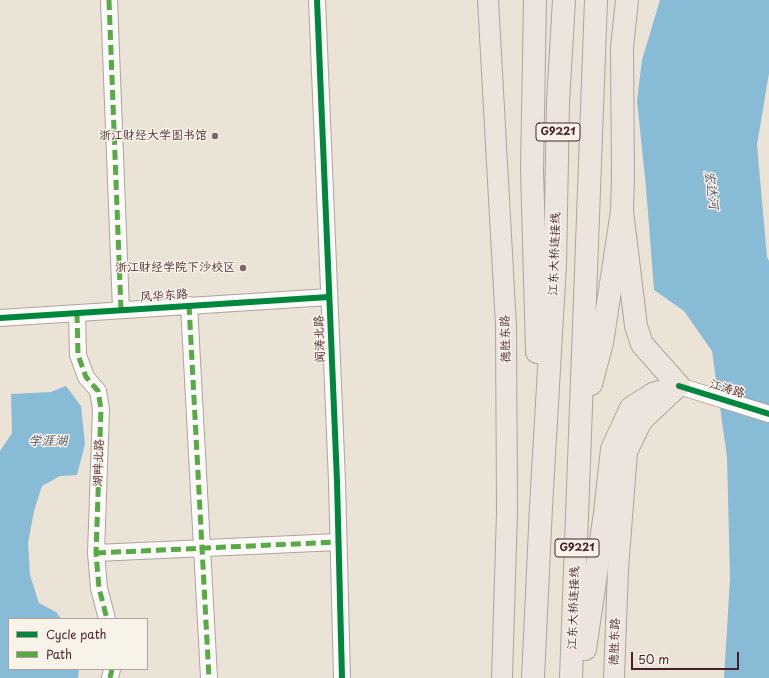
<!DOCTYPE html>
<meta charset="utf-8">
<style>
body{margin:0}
#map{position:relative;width:769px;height:678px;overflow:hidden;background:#ece3d7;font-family:"Playpen Sans",sans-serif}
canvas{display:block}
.legend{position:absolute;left:8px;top:618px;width:140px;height:52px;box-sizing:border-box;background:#f7f3e8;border:1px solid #b29e9c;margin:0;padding:5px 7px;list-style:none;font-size:12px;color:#4a1f2b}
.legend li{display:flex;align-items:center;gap:8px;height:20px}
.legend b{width:20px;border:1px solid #b29e9c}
.scale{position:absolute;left:631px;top:652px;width:108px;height:18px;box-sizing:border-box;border:2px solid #4a1f2b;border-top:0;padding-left:5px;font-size:12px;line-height:14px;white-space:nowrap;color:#4a1f2b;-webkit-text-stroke:3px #f7f3e8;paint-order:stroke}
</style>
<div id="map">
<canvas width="769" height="678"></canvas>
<ul class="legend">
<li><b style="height:5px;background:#00873e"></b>Cycle path</li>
<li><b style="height:5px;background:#57aa44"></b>Path</li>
</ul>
<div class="scale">50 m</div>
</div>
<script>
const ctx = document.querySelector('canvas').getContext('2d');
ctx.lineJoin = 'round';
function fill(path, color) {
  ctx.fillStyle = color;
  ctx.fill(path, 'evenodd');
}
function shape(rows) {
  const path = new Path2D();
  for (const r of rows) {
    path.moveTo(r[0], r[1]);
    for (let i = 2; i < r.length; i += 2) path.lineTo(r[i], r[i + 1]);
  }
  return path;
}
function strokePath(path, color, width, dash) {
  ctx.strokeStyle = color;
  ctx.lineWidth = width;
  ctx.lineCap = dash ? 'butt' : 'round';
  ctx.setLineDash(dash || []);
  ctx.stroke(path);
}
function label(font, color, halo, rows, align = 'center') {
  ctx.font = font + ' "Playpen Sans","LXGW WenKai TC",sans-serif';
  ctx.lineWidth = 3;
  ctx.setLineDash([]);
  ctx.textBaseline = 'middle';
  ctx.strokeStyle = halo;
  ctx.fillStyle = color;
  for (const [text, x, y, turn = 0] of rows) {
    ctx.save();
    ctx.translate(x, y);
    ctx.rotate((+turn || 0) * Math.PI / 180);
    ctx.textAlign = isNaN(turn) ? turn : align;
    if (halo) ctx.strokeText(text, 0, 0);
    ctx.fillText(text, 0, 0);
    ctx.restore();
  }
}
fill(shape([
 [660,0,769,0,769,73,757,145,767,257,769,261,769,678,724,678,730,579,727,457,712,351,684,311,654,290,646,187,637,101,642,60],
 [66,386,81,406,85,444,77,475,60,476,42,486,34,511,28,543,30,575,39,603,56,612,61,619,9,619,9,669,79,669,78,678,0,678,0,451,12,433,11,394,51,392]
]), '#88bbd6');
const minor = shape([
 [109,0,121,310],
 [317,0,337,481,342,678],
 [189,305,209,678],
 [77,313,78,355,86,377,98,391,101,409,96,553,99,588,107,619],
 [0,318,329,297],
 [679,386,769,414],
 [96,553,338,542],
 [110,678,112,669]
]);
const major = shape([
 [488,0,506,326,507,512,502,678],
 [614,678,618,569,627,452,642,421,679,386]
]);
const highway = shape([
 [535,0,532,170,537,352],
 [591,384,602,343,622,211,623,178,622,48,627,0],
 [585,649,605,513,612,449,631,408,653,394,679,386,642,344,636,326,622,211],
 [533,678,541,507,555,265,558,103,564,0],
 [571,678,596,0]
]);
strokePath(minor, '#aea39e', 18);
strokePath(major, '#aea39e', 22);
strokePath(highway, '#aea39e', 24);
strokePath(minor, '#fcfbf9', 16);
strokePath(major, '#ede5dd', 20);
strokePath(highway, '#ede5dd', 22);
strokePath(shape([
 [109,0,121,310],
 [189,305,209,678],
 [77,313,78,355,86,377,98,391,101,409,96,553,99,588,107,619],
 [96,553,338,542],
 [110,678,112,669]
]), '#57aa44', 5, [10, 5]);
strokePath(shape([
 [317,0,337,481,342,678],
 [0,318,329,297],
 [679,386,769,414]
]), '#00873e', 6);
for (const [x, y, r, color] of [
 [215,136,4,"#836467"],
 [243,268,4,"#836467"]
]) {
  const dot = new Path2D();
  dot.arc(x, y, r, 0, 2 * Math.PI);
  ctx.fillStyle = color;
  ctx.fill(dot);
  strokePath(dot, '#f7f3e8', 1.5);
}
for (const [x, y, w] of [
 [558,132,44],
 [577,548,44]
]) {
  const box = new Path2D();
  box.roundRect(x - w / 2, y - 9, w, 18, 3);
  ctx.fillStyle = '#f7f3e8';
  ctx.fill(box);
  strokePath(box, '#4a1f2b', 1);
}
label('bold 11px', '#4a1f2b', null, [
 ["G9221",558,132],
 ["G9221",577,548]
]);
label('12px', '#4a1f2b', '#f7f3e8', [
 ["浙江财经大学图书馆",207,136],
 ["浙江财经学院下沙校区",235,268]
], 'right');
label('12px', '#4a1f2b', '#f7f3e8', [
 ["江东大桥连接线",555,254,-88],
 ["风华东路",164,296,-4],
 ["闻涛北路",320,339,-92],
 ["德胜东路",506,339,-91],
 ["江涛路",727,389,17],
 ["湖畔北路",99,463,-88],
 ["江东大桥连接线",574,608,-88],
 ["德胜东路",615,642,-88]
]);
label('italic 13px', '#515067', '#f7f3e8', [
 ["宏达河",711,190,82],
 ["学涯湖",48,441]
]);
</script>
